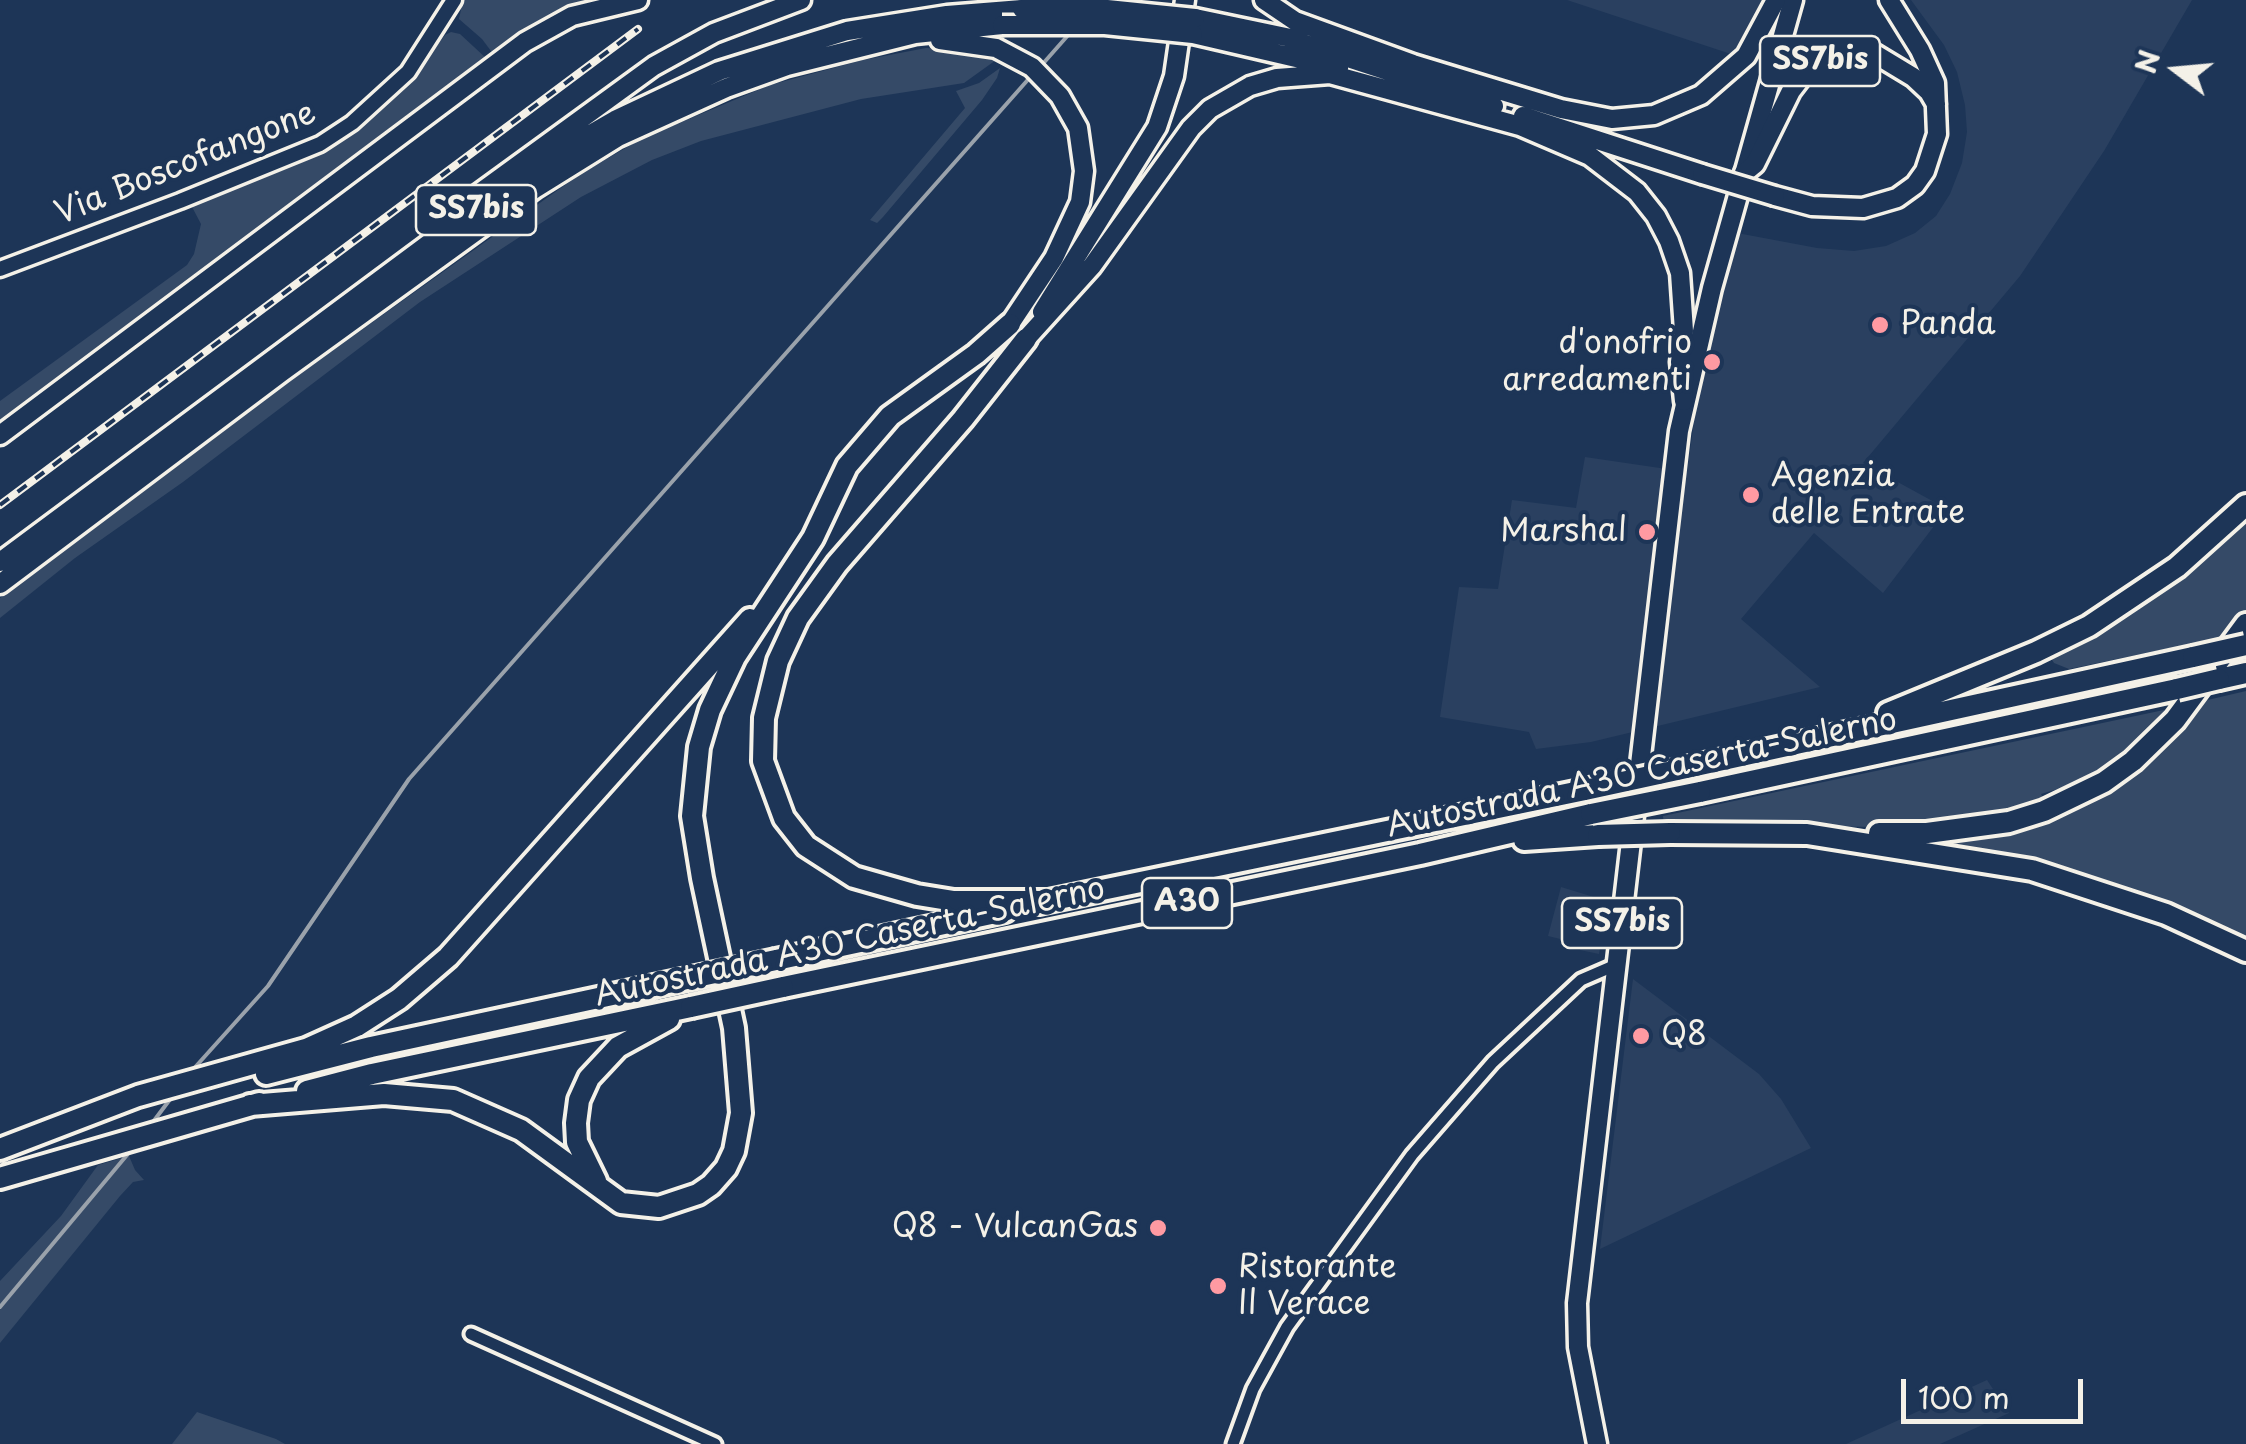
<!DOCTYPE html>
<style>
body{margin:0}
#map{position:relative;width:2246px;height:1444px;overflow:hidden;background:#1d3557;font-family:"Playpen Sans",sans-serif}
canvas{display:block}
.north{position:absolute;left:2126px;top:20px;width:100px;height:100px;-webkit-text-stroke:8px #1d3557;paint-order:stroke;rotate:286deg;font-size:28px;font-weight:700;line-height:40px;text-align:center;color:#f4f1e8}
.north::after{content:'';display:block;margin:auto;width:35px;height:45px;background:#f4f1e8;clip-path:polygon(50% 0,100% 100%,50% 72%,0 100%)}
.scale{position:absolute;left:1901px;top:1379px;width:182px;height:45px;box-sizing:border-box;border:5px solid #f4f1e8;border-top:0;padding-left:12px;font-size:30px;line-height:35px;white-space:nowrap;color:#f4f1e8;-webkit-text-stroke:8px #1d3557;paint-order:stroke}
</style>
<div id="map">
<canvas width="2246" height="1444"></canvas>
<div class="north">N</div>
<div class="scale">100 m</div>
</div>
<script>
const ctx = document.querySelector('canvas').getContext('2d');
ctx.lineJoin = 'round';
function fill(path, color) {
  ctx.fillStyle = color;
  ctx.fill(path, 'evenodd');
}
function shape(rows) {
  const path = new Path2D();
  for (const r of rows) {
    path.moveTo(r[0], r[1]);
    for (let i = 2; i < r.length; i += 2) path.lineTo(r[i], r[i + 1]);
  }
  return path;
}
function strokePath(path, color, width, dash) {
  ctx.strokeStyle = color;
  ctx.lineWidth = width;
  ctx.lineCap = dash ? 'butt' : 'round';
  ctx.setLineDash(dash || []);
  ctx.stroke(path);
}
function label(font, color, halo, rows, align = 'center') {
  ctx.font = font + ' "Playpen Sans",sans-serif';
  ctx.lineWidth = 8;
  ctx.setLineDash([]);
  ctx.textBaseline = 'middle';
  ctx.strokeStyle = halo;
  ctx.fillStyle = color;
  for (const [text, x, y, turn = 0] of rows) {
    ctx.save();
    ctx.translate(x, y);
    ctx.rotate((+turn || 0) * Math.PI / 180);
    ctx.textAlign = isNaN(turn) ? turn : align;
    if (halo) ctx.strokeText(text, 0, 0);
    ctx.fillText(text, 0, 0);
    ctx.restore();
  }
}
fill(shape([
 [1567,0,1766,0,1752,34,1734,55],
 [1911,0,2192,0,2104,151,2020,276,1863,463,1947,509,1883,593,1814,533,1741,619,1820,687,1591,742,1536,749,1529,732,1440,717,1459,587,1498,589,1512,500,1576,508,1585,457,1687,472,1701,371,1737,233,1817,248,1854,251,1886,246,1915,233,1936,216,1950,194,1962,163,1967,132,1965,105,1957,72,1944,45],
 [1561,887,1607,901,1599,954,1580,950,1581,944,1548,936],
 [1633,979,1759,1074,1781,1099,1811,1148,1600,1249],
 [1987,1380,2009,1413,1940,1444,1846,1444]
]), '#2a4060');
fill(shape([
 [463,0,592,0,543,20,494,55,482,39,459,19],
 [451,32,460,34,487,59,485,63,0,423,0,401,187,265,194,254,201,224,191,205,286,169,336,143,371,119,408,83,445,35],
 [926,48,965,50,996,60,964,83,861,99,701,141,652,160,581,197,420,302,183,482,75,558,0,618,0,598,217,433,579,175,641,139,770,85,863,60],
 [1000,68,997,78,982,100,883,217,877,223,870,220,965,108,956,91,979,83],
 [2246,515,2246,610,2228,636,2069,669,2054,663,2049,655],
 [2246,691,2246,949,1934,845,1935,841,2037,820,2199,702],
 [2178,707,2138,747,2094,778,2041,794,2046,803,2019,812,1926,827,1664,826,1663,816],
 [129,1156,135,1170,144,1180,133,1182,120,1196,0,1343,0,1281,61,1216,98,1165],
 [197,1412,276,1439,285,1444,172,1444]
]), '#354a67');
strokePath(shape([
 [1040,67,1070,33],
 [189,1074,268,986,409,779,1033,74],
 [150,1126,174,1094],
 [0,1307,132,1149]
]), '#9aa2ab', 4);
const minor = shape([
 [471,1334,715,1444],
 [1233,1444,1253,1389,1287,1327,1412,1155,1493,1062,1581,980,1618,964]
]);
const tertiary = shape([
 [0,269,180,201,320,144,352,123,408,72,454,0]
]);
const primary = shape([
 [1597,1444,1578,1347,1577,1303,1679,431,1712,288,1793,0]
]);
const trunk = shape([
 [1264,0,1295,21,1413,64,1561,109,1612,119,1654,115,1701,95,1746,56,1776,0],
 [1195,18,1300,40],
 [1193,34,1339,68],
 [1290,39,1494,106],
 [940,40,996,48,1032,67,1060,96,1078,128,1084,171,1080,202,1054,258,1010,324],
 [1523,116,1702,174],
 [1744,173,1755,164,1791,91,1804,74,1823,59,1855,51,1875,54,1913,77,1929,92,1936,104],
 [478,194,654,66,714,33,801,0],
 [1775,196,1812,206,1863,208,1897,198,1915,185,1925,171,1937,134,1935,83,1920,50,1889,0],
 [1042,312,1157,127,1174,76,1185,0],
 [1026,339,1092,266,1191,128,1210,109,1250,86,1277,78,1330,74,1520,126,1590,156,1637,192,1656,216,1669,241,1680,273,1684,331,1680,362,1684,401],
 [0,435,525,42,572,16,638,0],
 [0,562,439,236,568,147,615,120,719,71,847,31,947,15,1022,9],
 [0,584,282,372,536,188,618,137,726,88,787,66,915,34,1002,25]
]);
const motorway = shape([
 [1026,339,963,419,837,564,798,618,778,661,764,718,763,761,784,818,806,846,854,877,917,895,954,901,1048,901],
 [2219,679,2246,673],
 [1888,713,2036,652,2089,626,2177,567,2246,505],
 [1691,767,2193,657],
 [1700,792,2177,689],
 [1670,833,1807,834,2032,870,2166,914,2246,951],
 [1879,833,1927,833,2009,822,2044,811,2104,782,2133,761,2175,720,2246,624],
 [1524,840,1598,835],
 [1039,903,1585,790],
 [776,960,1005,911],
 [783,987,1420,854,1591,814],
 [266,1074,371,1047,654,986],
 [307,1091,372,1074,691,1007],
 [250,1105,384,1094,453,1100,521,1130,621,1203,659,1207,698,1194,711,1185,726,1168,734,1151,741,1113,734,1028,702,878,692,816,699,747,710,710,735,657,813,538,847,466,890,416,976,354,1010,324],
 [0,1149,138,1096,306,1049,357,1026,399,999,448,957,750,619],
 [0,1178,259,1103],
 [596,1181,577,1142,576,1123,579,1100,589,1078,618,1047,669,1019]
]);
strokePath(minor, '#f4f1e8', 19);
strokePath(tertiary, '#f4f1e8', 21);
strokePath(primary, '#f4f1e8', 25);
strokePath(trunk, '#f4f1e8', 25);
strokePath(motorway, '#f4f1e8', 28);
strokePath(minor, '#1d3557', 11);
strokePath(tertiary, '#1d3557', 14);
strokePath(primary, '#1d3557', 18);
strokePath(trunk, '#1d3557', 18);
strokePath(motorway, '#1d3557', 20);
const rail = shape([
 [0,505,638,29]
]);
strokePath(rail, '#f4f1e8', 8);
strokePath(rail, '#1d3557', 4, [11]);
const trunkBridge = shape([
 [1022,9,1107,9,1195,18],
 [1002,25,1105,25,1193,34],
 [1702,174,1775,196]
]);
const motorwayBridge = shape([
 [2193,657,2246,645],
 [2177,689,2219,679],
 [1585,790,1691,767],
 [1591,814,1700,792],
 [1598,835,1670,833],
 [654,986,776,960],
 [691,1007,783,987]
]);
strokePath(trunkBridge, '#f4f1e8', 25, []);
strokePath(motorwayBridge, '#f4f1e8', 28, []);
strokePath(trunkBridge, '#1d3557', 18);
strokePath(motorwayBridge, '#1d3557', 20);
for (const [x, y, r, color] of [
 [1880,325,10,"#ff9aa2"],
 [1712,362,10,"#ff9aa2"],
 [1751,495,10,"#ff9aa2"],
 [1647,532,10,"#ff9aa2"],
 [1641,1036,10,"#ff9aa2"],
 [1158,1228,10,"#ff9aa2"],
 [1218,1286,10,"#ff9aa2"]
]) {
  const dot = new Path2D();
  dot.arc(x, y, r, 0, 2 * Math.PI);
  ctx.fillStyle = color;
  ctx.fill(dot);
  strokePath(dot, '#1d3557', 4);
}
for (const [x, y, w] of [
 [1820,61,120],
 [476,210,120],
 [1187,903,90],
 [1622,923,120]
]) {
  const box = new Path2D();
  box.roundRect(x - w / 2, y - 25, w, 50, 8);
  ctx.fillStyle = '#1d3557';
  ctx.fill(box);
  strokePath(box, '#f4f1e8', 2.5);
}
label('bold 30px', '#f4f1e8', null, [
 ["SS7bis",1820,61],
 ["SS7bis",476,210],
 ["A30",1187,903],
 ["SS7bis",1622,923]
]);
label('32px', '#f4f1e8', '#1d3557', [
 ["Via Boscofangone",186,164,-22],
 ["Autostrada A30 Caserta-Salerno",1642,774,-12],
 ["Autostrada A30 Caserta-Salerno",850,943,-12]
]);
label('32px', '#f4f1e8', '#1d3557', [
 ["Panda",1900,325],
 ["d'onofrio",1692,344,"right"],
 ["arredamenti",1692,381,"right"],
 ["Agenzia",1771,477],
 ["delle Entrate",1771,514],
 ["Marshal",1627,532,"right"],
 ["Q8",1661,1036],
 ["Q8 - VulcanGas",1138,1228,"right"],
 ["Ristorante",1238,1268],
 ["Il Verace",1238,1305]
], 'left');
</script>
